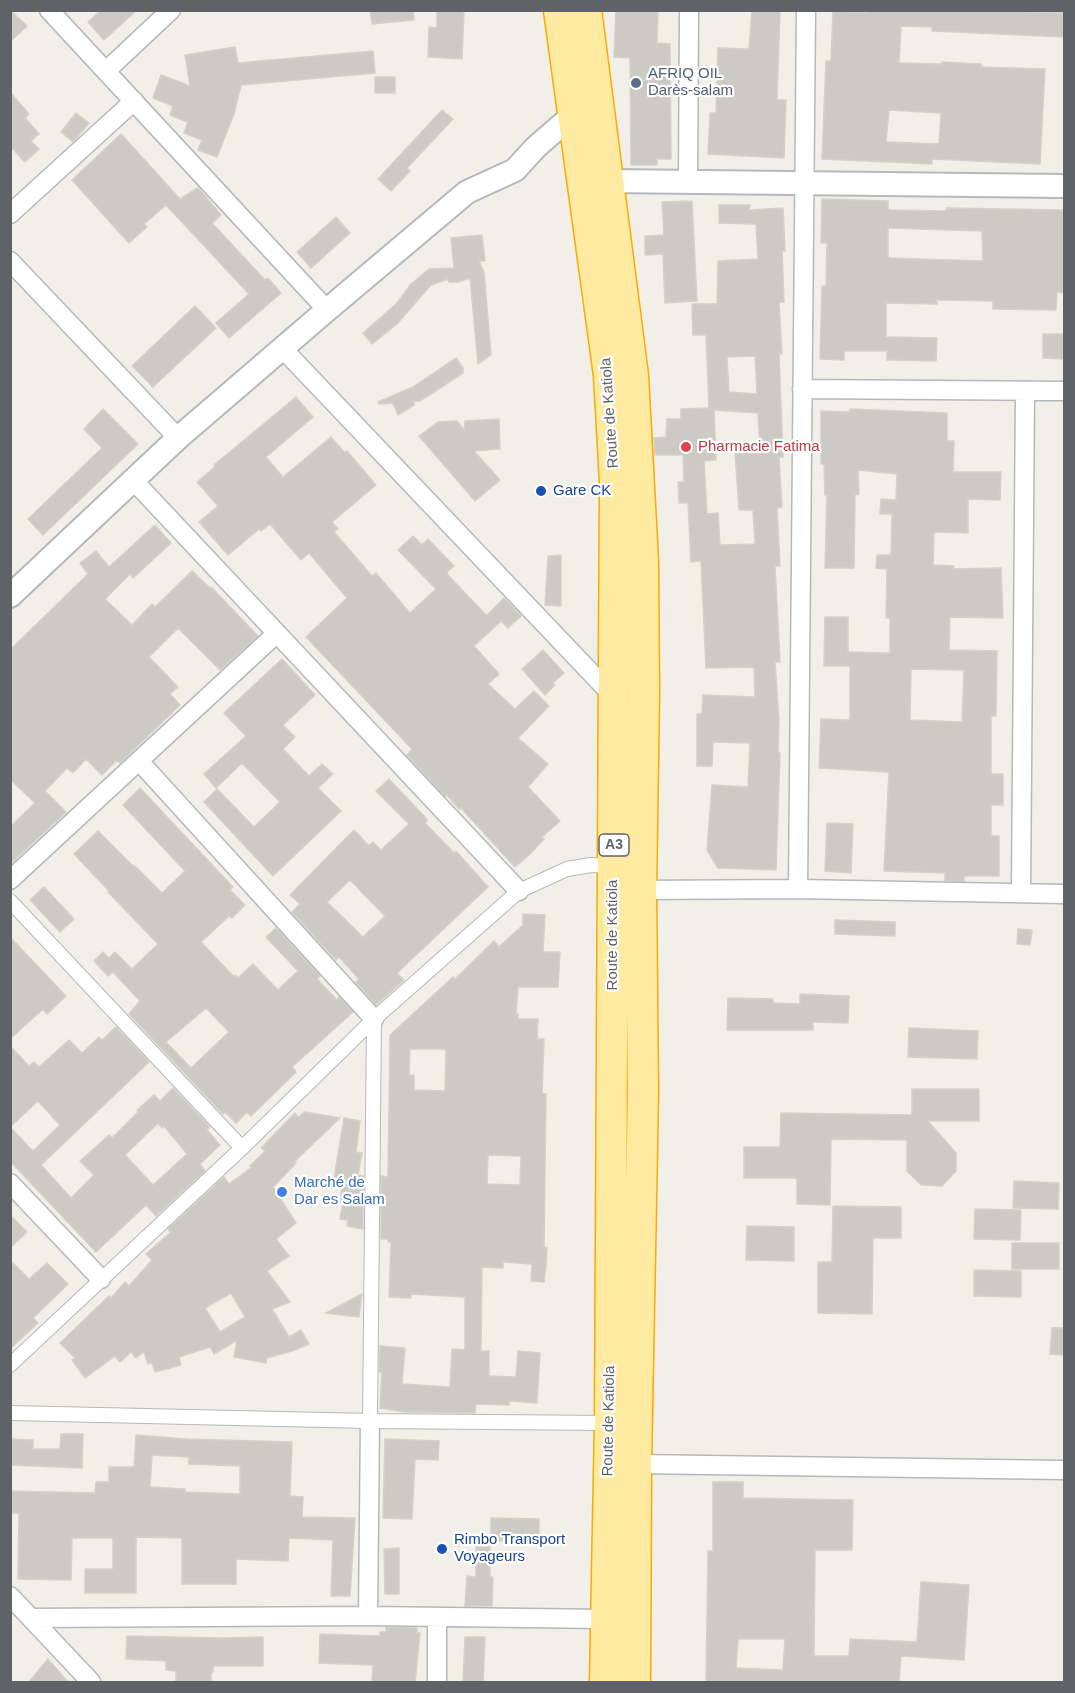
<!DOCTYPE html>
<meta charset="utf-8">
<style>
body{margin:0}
#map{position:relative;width:1075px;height:1693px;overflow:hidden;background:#f1efe8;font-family:Arial,sans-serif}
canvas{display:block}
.frame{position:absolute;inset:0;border:12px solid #5f6368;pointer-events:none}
</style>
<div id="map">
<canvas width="1075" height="1693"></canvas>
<div class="frame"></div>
</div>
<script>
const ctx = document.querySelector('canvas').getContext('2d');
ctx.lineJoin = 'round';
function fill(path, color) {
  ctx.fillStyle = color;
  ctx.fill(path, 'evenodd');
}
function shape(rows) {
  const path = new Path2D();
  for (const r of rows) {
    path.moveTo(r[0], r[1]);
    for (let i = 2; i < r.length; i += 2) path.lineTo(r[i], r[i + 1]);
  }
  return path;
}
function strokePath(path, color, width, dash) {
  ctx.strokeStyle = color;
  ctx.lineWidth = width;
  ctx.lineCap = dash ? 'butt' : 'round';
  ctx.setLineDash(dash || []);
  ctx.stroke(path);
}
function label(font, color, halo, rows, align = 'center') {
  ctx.font = font + ' Arial,sans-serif';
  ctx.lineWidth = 4.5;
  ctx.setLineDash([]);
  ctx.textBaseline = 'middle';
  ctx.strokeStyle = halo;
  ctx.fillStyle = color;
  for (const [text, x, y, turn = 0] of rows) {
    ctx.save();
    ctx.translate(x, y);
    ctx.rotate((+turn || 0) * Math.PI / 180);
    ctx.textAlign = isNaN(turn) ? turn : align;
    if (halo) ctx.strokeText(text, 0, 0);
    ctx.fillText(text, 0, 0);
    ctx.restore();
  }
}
const building = shape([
 [10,10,27,26,10,42,10,10],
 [101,10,137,10,104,40,88,22,101,10],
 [370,10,413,10,414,20,372,24,370,10],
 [437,10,464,10,462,59,428,57,429,27,437,28,437,10],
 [616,10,658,10,657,43,670,44,671,159,657,159,657,165,631,165,630,58,614,57,616,10],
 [752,10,780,10,777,100,786,100,784,158,708,154,710,113,716,113,718,48,749,49,752,10],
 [867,10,973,10,1065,13,1065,37,932,31,932,27,901,26,899,63,942,64,942,62,981,64,981,67,1045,69,1040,164,932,159,932,164,822,159,826,61,831,61,833,11,867,13,867,10],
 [889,110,941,113,939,144,886,142,889,110],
 [235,47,238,63,373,51,375,73,241,85,234,114,217,157,198,150,202,140,184,133,188,122,170,115,173,106,153,98,161,75,190,86,185,55,235,47],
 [375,77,395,77,395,93,375,93,375,77],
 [10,92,29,114,25,118,39,134,31,141,39,149,25,162,10,146,10,92],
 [442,110,453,119,407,168,410,171,391,191,378,179,442,110],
 [76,113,89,123,73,142,61,132,76,113],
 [121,134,180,199,198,188,221,215,212,223,265,280,268,278,281,293,229,338,216,323,249,294,166,205,144,224,147,227,129,243,72,180,121,134],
 [822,199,888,201,888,210,946,211,946,208,1065,210,1065,293,1057,292,1056,310,993,309,993,301,937,300,937,304,886,303,886,337,937,338,936,361,887,360,887,351,844,351,844,360,820,359,822,286,826,286,827,243,821,243,822,199],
 [888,228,982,231,983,261,888,258,888,228],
 [692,201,697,301,665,303,663,254,645,255,645,236,664,235,662,202,692,201],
 [719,205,750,205,749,210,783,208,785,251,782,251,784,302,779,302,782,354,779,354,783,457,779,457,782,507,777,508,780,566,775,566,780,662,775,662,779,720,778,753,780,753,776,870,718,868,707,850,712,785,748,787,750,743,713,742,712,766,697,766,697,714,702,714,703,695,755,697,754,667,706,668,701,561,691,562,688,503,679,503,678,482,684,482,683,455,655,455,654,438,666,437,667,419,681,419,681,409,709,408,706,335,693,335,692,304,717,304,718,261,758,259,756,224,719,223,719,205],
 [755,356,757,394,729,392,727,357,755,356],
 [714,410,758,413,760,451,735,452,739,510,753,510,755,544,720,545,718,513,707,514,704,461,716,460,714,410],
 [336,217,350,233,311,268,297,252,336,217],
 [482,235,485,261,479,261,484,272,491,355,478,364,470,278,458,282,449,282,448,279,431,285,397,324,372,344,363,333,397,303,411,284,429,269,454,268,451,238,482,235],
 [195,306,216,328,153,387,132,366,195,306],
 [1043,334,1065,334,1065,359,1043,358,1043,334],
 [456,358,463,368,463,373,420,401,414,401,414,405,398,415,393,403,379,404,378,402,413,387,456,358],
 [296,397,313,417,266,457,283,477,331,437,345,453,347,451,376,485,332,522,338,529,334,532,372,576,376,573,410,613,436,589,398,550,413,536,422,545,428,539,454,566,447,572,448,575,485,614,487,615,504,598,521,616,508,628,501,621,474,646,499,674,488,684,515,709,534,691,549,706,518,738,548,764,528,787,560,821,542,837,544,839,529,855,515,867,461,808,459,809,447,795,445,796,407,755,412,749,306,637,347,598,309,553,301,560,270,524,261,531,259,529,228,555,199,522,218,506,197,482,215,467,214,465,296,397],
 [103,409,138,444,43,535,28,519,102,448,84,429,103,409],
 [850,409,947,413,947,441,954,441,953,472,1001,472,1000,500,968,499,968,533,934,532,933,565,954,566,953,569,1001,568,1003,618,950,617,949,650,997,651,996,716,991,716,991,774,1003,774,1003,805,991,805,991,836,999,836,999,876,964,876,964,881,945,881,945,873,884,871,889,772,819,768,821,719,850,720,850,666,824,666,825,617,848,617,848,652,890,653,890,618,886,618,887,569,876,568,877,555,891,555,892,514,880,514,881,499,896,500,897,474,858,470,859,494,855,495,854,568,825,568,827,495,825,495,824,464,821,464,821,411,850,412,850,409],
 [911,669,964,670,962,722,910,720,911,669],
 [499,419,500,449,474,451,500,480,475,501,419,436,438,422,457,421,464,430,465,421,499,419],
 [155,525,171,543,133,578,130,574,105,599,132,625,152,604,155,607,192,571,210,588,211,587,258,636,220,670,178,628,149,657,178,687,170,694,180,705,120,763,117,760,102,775,86,759,73,773,67,768,45,791,66,812,10,864,10,827,35,803,10,779,10,650,88,574,80,563,96,551,109,567,155,525],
 [561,555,561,606,545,605,548,556,561,555],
 [543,650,564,673,553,683,555,685,545,695,522,669,543,650],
 [282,659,315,695,283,725,295,737,283,749,309,776,322,764,333,774,318,788,341,811,273,876,204,802,217,789,254,827,280,802,242,763,216,788,204,774,246,736,224,713,282,659],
 [389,779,424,816,427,820,425,823,454,853,456,851,488,887,397,973,404,980,376,1005,356,982,359,979,339,957,336,960,292,912,300,904,290,895,354,830,369,846,373,842,381,850,409,824,376,791,389,779],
 [350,880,385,916,363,937,327,902,350,880],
 [140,788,233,887,230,890,245,905,232,918,229,916,201,942,234,977,235,975,238,978,253,964,278,990,298,971,266,937,276,928,320,976,317,979,337,1000,339,997,353,1012,292,1067,296,1072,251,1116,247,1112,236,1123,225,1112,223,1114,129,1014,140,1001,113,972,108,976,94,961,103,952,109,958,115,952,132,969,158,944,108,892,109,891,74,854,98,831,134,867,135,866,162,893,185,871,123,805,140,788],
 [206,1008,229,1032,191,1068,166,1042,206,1008],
 [827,823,853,824,851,873,825,871,827,823],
 [44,887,74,919,60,932,30,900,44,887],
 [523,914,545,915,543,952,560,952,558,987,518,987,516,1014,518,1014,518,1019,538,1019,537,1039,544,1039,542,1093,546,1094,544,1247,547,1248,546,1265,544,1282,531,1281,532,1264,503,1262,503,1268,482,1267,481,1351,489,1351,489,1376,516,1377,518,1351,540,1353,537,1403,509,1401,509,1405,476,1404,475,1413,405,1412,380,1408,382,1372,379,1372,380,1346,405,1348,402,1384,450,1387,452,1349,465,1350,465,1297,411,1294,411,1298,389,1297,391,1242,388,1242,388,1239,381,1239,381,1176,388,1177,390,1035,453,977,455,979,494,941,499,947,523,925,523,914],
 [410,1049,444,1049,446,1051,445,1091,414,1090,414,1075,409,1075,410,1049],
 [488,1155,521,1156,520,1185,487,1184,488,1155],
 [835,920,895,922,895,936,835,934,835,920],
 [1018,929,1032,930,1030,945,1017,944,1018,929],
 [10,937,66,996,47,1014,43,1009,10,1039,10,937],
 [800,994,849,996,848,1023,813,1022,813,1030,727,1030,728,998,773,999,773,1003,800,1004,800,994],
 [116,1027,149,1062,41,1165,71,1198,94,1175,80,1161,109,1135,112,1138,138,1112,137,1110,154,1095,160,1101,173,1088,210,1127,207,1130,220,1145,200,1164,205,1171,156,1216,146,1205,96,1252,10,1161,10,1127,33,1151,60,1125,38,1101,10,1127,10,1046,29,1066,34,1062,39,1067,69,1040,82,1053,99,1037,102,1040,116,1027],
 [158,1123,162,1128,164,1126,187,1154,153,1185,125,1155,158,1123],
 [909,1028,978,1031,977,1059,908,1057,909,1028],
 [912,1089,979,1089,979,1121,928,1121,956,1153,956,1171,942,1186,921,1185,907,1171,907,1140,831,1139,830,1205,797,1204,797,1178,744,1178,744,1147,780,1147,781,1113,912,1115,912,1089],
 [305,1112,340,1118,293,1163,296,1163,273,1187,296,1223,276,1239,289,1256,267,1271,290,1302,272,1309,289,1337,301,1330,309,1344,295,1350,267,1358,266,1363,234,1357,237,1340,214,1354,210,1347,179,1357,181,1365,155,1372,152,1363,148,1364,144,1352,136,1358,131,1352,120,1362,115,1356,85,1378,72,1360,75,1358,60,1343,109,1296,111,1298,125,1282,129,1286,152,1260,146,1254,171,1232,168,1229,224,1177,229,1184,252,1167,250,1166,265,1151,261,1148,295,1113,298,1117,305,1112],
 [231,1293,245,1317,220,1332,205,1308,231,1293],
 [344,1118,360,1121,356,1152,362,1153,358,1175,363,1176,363,1229,347,1226,348,1220,340,1219,343,1202,340,1202,343,1179,334,1178,344,1118],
 [1014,1181,1059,1183,1058,1209,1013,1208,1014,1181],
 [833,1206,901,1207,901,1238,873,1238,872,1314,818,1313,818,1262,832,1262,833,1206],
 [975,1209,1021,1210,1020,1240,974,1239,975,1209],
 [10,1215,27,1232,10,1248,10,1215],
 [747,1226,794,1227,794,1261,746,1260,747,1226],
 [1012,1243,1059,1243,1059,1269,1012,1269,1012,1243],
 [10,1260,29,1279,47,1263,68,1284,33,1318,38,1323,10,1349,10,1260],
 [974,1270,1021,1271,1021,1297,974,1296,974,1270],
 [362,1294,359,1317,326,1313,362,1294],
 [1052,1328,1065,1328,1065,1355,1050,1354,1052,1328],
 [61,1434,83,1434,82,1468,10,1465,10,1439,33,1440,33,1449,60,1449,61,1434],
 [136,1435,187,1439,292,1442,290,1496,303,1497,302,1517,355,1518,350,1596,331,1596,333,1540,289,1538,288,1561,236,1559,236,1584,182,1584,182,1538,136,1537,136,1593,85,1593,85,1569,113,1569,113,1538,72,1538,71,1580,18,1579,19,1513,10,1513,10,1491,95,1493,96,1482,109,1482,109,1467,134,1467,136,1435],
 [152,1455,189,1457,189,1464,240,1466,240,1494,185,1492,185,1489,150,1487,152,1455],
 [385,1439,439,1441,438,1460,415,1459,412,1519,383,1518,385,1439],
 [713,1482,743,1482,743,1498,853,1500,852,1550,815,1550,814,1656,849,1656,850,1639,917,1642,921,1582,969,1585,964,1660,901,1656,899,1683,706,1683,708,1551,713,1551,713,1482],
 [738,1639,785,1639,783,1670,736,1668,738,1639],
 [491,1518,539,1519,539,1541,491,1541,491,1518],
 [476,1547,490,1547,490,1577,493,1577,492,1606,465,1606,467,1576,476,1577,476,1547],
 [399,1548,399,1594,385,1594,384,1549,399,1548],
 [386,1627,417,1628,417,1633,420,1633,415,1683,372,1683,373,1665,319,1663,320,1634,380,1636,380,1632,386,1632,386,1627],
 [127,1636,221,1638,263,1637,263,1666,213,1666,213,1672,211,1672,211,1683,176,1683,176,1671,166,1670,166,1661,126,1659,127,1636],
 [465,1637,485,1637,483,1683,463,1682,465,1637],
 [48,1659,69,1683,28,1683,48,1659]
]);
fill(building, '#cccac5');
strokePath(building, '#d6d1c6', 1.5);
const pedestrian = shape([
 [10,901,242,1148],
 [10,1365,242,1148,374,1019,519,891,567,869,591,865,613,866],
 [10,1413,370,1421,610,1423],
 [370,1421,374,1019]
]);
const minor = shape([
 [49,10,327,310],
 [106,71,171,10],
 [688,182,689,10],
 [10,214,134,101],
 [10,261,178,438],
 [282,348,615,698],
 [802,389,1064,391],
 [133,480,519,891],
 [139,761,374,1019],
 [10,880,277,633],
 [798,889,806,10],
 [641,890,798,889,1064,894],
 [1021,892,1025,391],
 [10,1183,101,1279],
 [636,1464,1064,1470],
 [10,1596,91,1682],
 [368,1616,370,1421],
 [31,1618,368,1616,605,1619],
 [437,1682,437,1617]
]);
const tertiary = shape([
 [592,183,608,181,1064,186],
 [10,596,178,438,327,310,467,192,515,170,536,147,573,115]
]);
const trunk = shape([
 [559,10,609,375,615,482,610,1423,605,1682],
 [586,10,633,376,643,561,644,694,641,890,643,1093,636,1464,635,1682]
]);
strokePath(pedestrian, '#b5b8bc', 16);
strokePath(minor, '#b5b8bc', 21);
strokePath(tertiary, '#b5b8bc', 26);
strokePath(trunk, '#f9ab00', 33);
strokePath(pedestrian, '#fff', 14);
strokePath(minor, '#fff', 18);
strokePath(tertiary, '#fff', 22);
strokePath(trunk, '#feeaa1', 30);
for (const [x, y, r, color] of [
 [636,83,6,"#5c6f8a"],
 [686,447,6,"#e0444e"],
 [541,491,6,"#1a4fb4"],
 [282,1192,6,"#3f7fe0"],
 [442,1549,6,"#1a4fb4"]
]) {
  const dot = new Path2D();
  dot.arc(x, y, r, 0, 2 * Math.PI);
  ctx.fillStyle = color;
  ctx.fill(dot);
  strokePath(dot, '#fff', 2);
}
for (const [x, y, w] of [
 [614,845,30]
]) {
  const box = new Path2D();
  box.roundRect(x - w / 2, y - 11, w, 22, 4.5);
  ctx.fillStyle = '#fff';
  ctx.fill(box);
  strokePath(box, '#5f6368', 1.5);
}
label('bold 14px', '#5f6368', null, [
 ["A3",614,845]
]);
label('15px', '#4e5e75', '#fff', [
 ["AFRIQ OIL",648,74],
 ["Darès-salam",648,91]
], 'left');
label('15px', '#5f6368', '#fff', [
 ["Route de Katiola",610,413,-94],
 ["Route de Katiola",613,935,-90],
 ["Route de Katiola",609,1421,-89]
]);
label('15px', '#be3a42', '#fff', [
 ["Pharmacie Fatima",698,447]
], 'left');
label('15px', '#164399', '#fff', [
 ["Gare CK",553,491],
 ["Rimbo Transport",454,1540],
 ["Voyageurs",454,1557]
], 'left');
label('15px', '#366cbe', '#fff', [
 ["Marché de",294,1183],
 ["Dar es Salam",294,1200]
], 'left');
</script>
